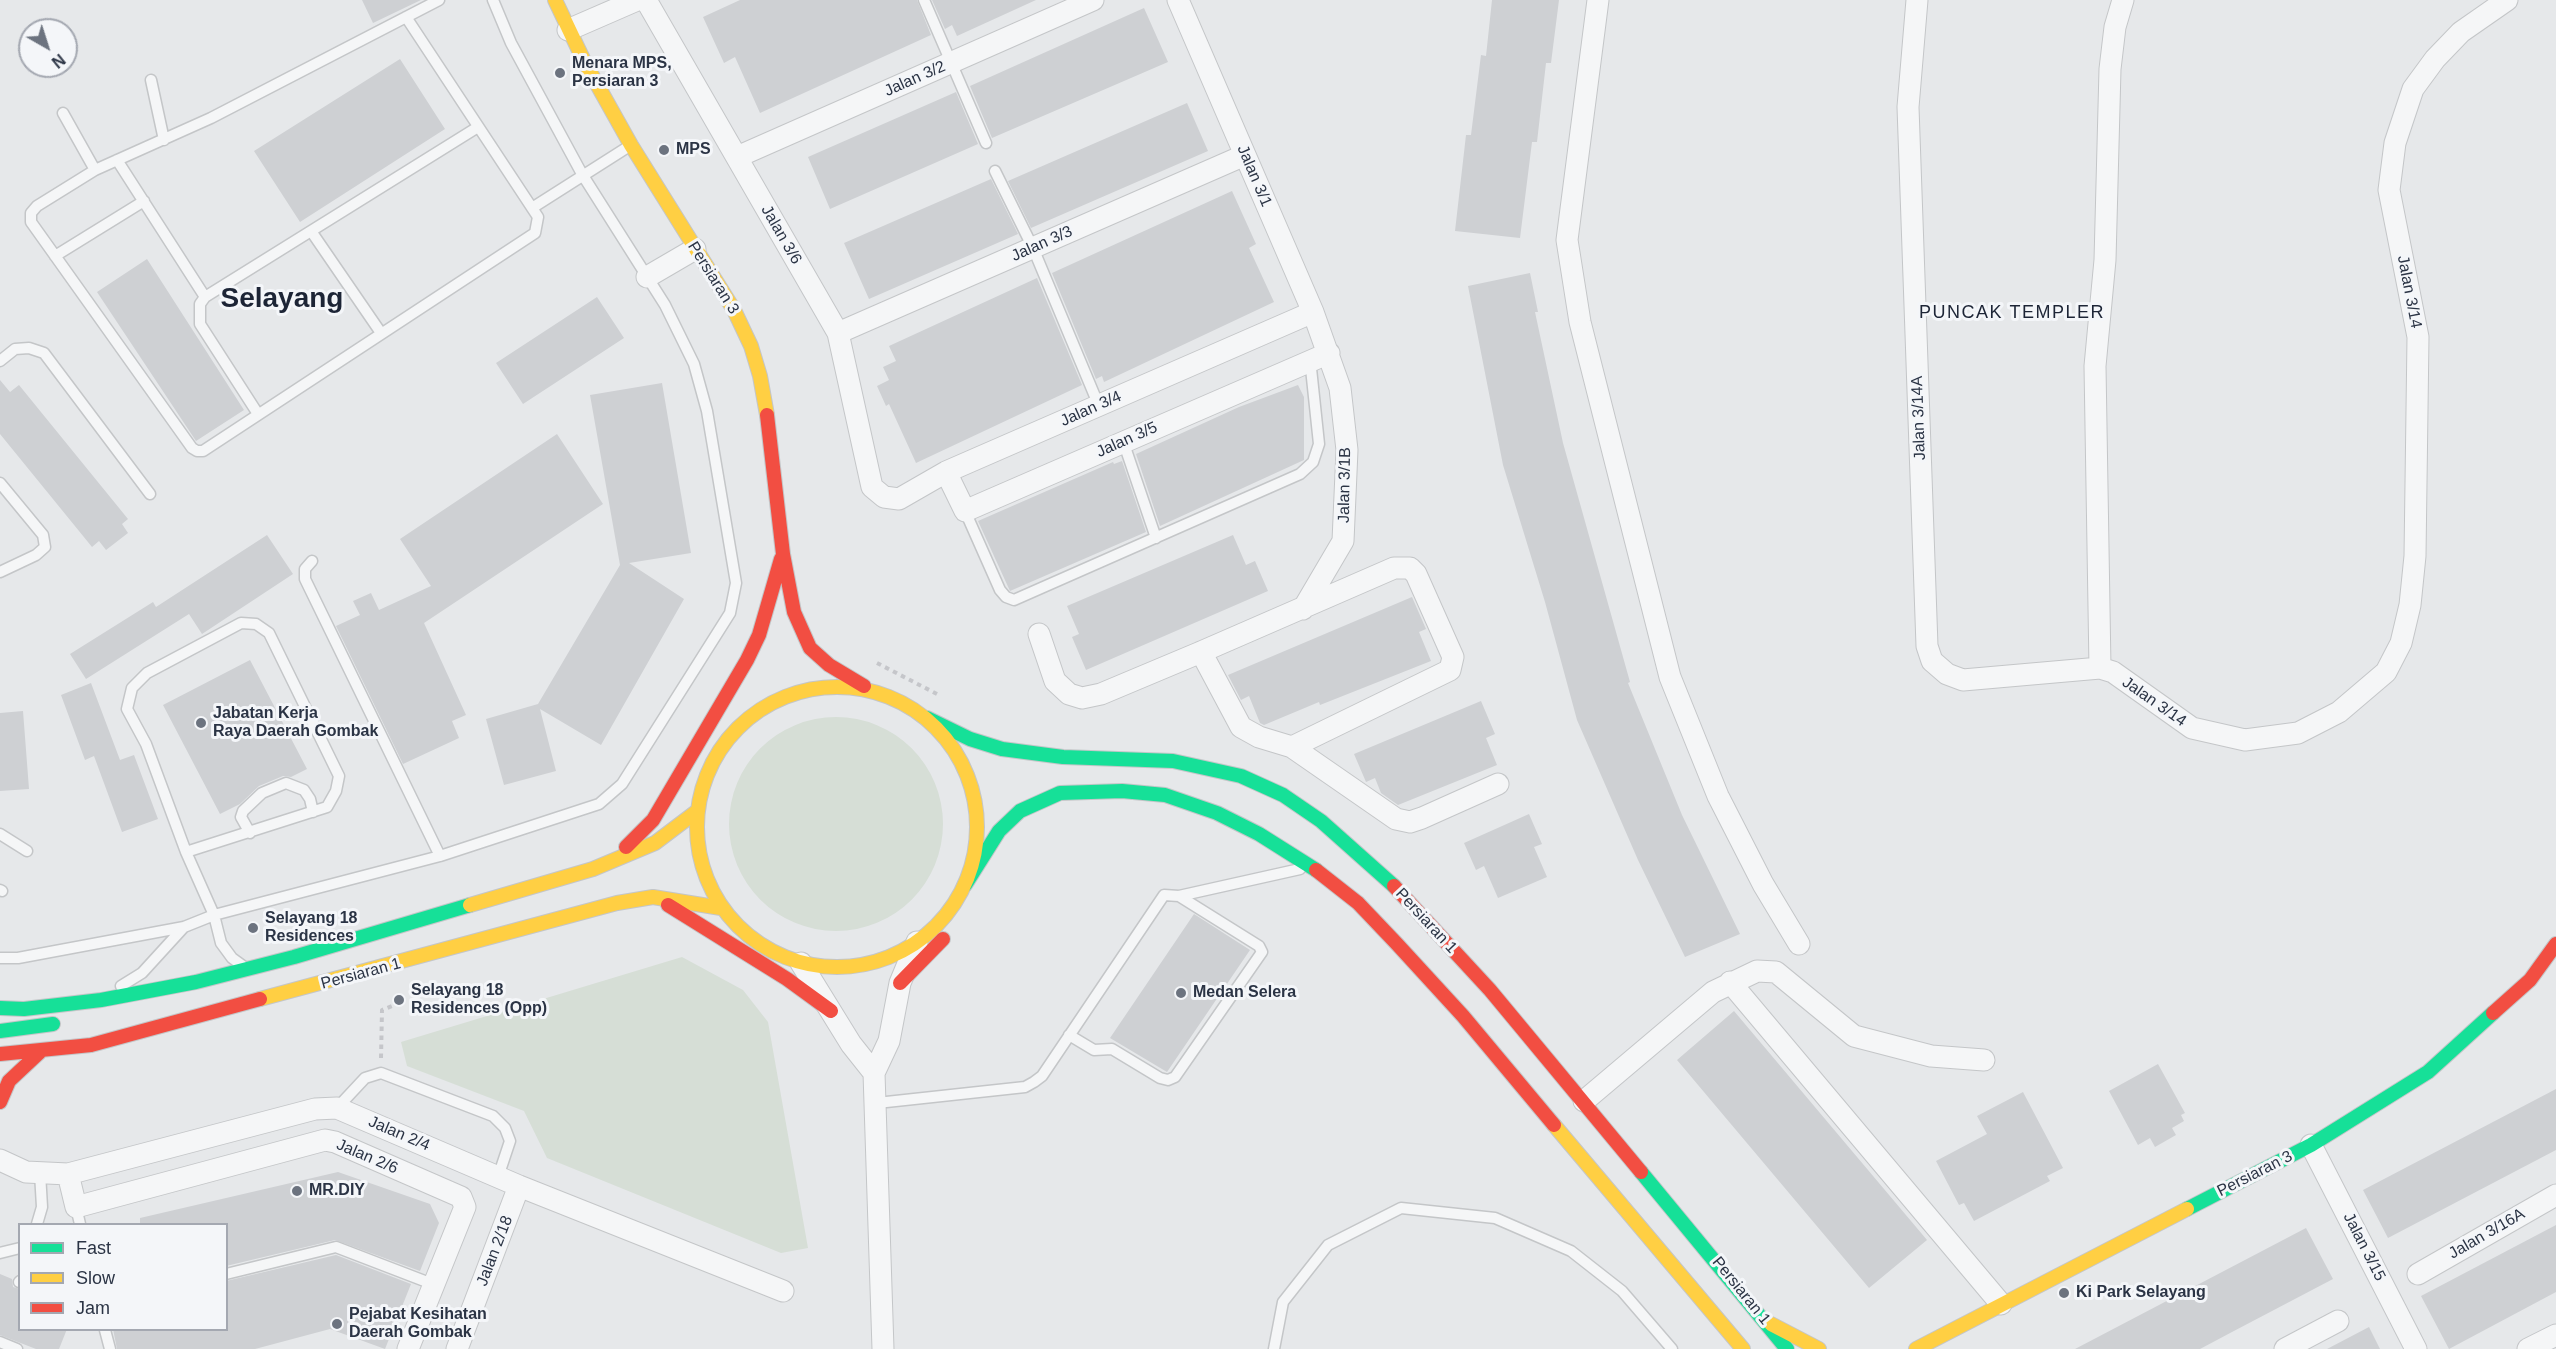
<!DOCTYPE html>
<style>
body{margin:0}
#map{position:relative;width:2556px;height:1349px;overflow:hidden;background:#e6e8ea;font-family:Helvetica,sans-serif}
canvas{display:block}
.legend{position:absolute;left:18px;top:1223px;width:210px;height:108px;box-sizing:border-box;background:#f4f6f9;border:2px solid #a4a8b1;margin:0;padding:8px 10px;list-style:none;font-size:18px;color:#2b3445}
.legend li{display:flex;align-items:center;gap:12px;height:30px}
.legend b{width:30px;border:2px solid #a4a8b1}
.north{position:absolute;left:18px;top:18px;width:60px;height:60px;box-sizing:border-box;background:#f4f6f9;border:2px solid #a4a8b1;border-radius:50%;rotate:141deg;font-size:16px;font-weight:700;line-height:24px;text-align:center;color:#2b3445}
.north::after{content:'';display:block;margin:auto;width:21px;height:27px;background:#6c737f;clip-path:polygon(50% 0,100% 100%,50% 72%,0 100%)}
</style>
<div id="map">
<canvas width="2556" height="1349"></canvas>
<ul class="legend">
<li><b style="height:8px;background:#16e098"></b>Fast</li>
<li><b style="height:8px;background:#ffcf43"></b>Slow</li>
<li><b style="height:8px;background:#f24e42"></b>Jam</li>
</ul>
<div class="north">N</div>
</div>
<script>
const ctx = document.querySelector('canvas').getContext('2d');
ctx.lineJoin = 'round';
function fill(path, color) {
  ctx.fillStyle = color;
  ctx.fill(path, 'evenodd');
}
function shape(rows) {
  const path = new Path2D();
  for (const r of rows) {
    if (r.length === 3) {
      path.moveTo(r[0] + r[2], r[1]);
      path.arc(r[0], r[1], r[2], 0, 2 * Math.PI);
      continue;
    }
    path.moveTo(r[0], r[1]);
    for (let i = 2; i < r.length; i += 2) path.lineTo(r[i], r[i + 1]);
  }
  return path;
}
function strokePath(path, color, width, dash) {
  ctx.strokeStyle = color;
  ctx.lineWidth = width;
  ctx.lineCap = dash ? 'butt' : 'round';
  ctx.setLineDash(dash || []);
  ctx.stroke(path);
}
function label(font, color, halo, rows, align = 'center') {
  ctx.font = font + ' Helvetica,sans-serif';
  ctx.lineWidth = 6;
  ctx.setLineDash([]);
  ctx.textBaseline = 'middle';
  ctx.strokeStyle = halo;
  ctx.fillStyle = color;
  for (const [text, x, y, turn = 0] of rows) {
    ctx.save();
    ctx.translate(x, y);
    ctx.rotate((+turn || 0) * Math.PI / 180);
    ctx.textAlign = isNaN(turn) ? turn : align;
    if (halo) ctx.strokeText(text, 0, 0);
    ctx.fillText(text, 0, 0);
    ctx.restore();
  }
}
fill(shape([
 [836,824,107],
 [682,957,743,990,768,1022,808,1248,781,1253,547,1158,524,1111,407,1066,401,1042]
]), '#d6ded6');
fill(shape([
 [362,0,421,0,373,23],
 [740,0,917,0,931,35,760,113,735,57,724,63,703,17],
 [932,0,1036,0,957,36,952,25,945,29],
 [1492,0,1559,0,1551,63,1546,63,1537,142,1532,142,1520,238,1455,231,1466,135,1471,135,1481,55,1486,56],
 [1144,8,1168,62,992,138,970,86],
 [400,59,445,129,300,222,254,151],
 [956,92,978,144,830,209,808,157],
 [1187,103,1208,151,1031,228,1008,181],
 [991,179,1018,234,869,299,844,243],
 [1232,191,1256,244,1249,248,1274,302,1104,382,1102,376,1096,379,1052,273],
 [147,259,244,410,196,441,97,292],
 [1530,273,1538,312,1535,312,1563,443,1630,682,1628,683,1682,815,1740,934,1685,957,1638,860,1577,720,1545,602,1503,465,1468,286],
 [1037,278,1082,385,916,463,889,404,886,406,877,386,889,380,883,367,896,361,889,346],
 [597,297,624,338,523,404,496,363],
 [0,380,10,392,19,385,128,519,122,524,128,533,106,550,99,541,92,547,0,434],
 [662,383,691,553,629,563,684,599,601,745,540,709,556,771,504,785,486,719,538,704,620,565,590,395],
 [1298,385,1304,397,1304,460,1160,526,1136,454,1239,407],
 [557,434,603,504,424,623,466,715,452,721,459,738,403,764,336,626,360,615,353,601,371,593,379,610,431,586,400,539],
 [1122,461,1146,532,1010,591,978,521,1113,462,1114,464],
 [267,535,293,574,202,634,189,614,86,679,70,654,153,602,156,607],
 [1233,535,1246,565,1255,561,1268,591,1086,670,1072,637,1079,634,1067,606],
 [1412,597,1426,629,1419,632,1431,661,1320,705,1319,702,1264,725,1260,723,1249,696,1241,700,1228,675],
 [250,660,307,769,291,777,283,776,259,786,240,804,220,814,163,705],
 [91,683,120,760,134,755,158,819,122,832,94,756,85,760,61,695],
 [1481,701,1495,734,1486,738,1497,765,1398,805,1381,793,1375,778,1366,782,1354,754],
 [23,711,29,789,0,791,0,713],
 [1529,814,1542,844,1534,847,1547,877,1498,898,1484,866,1476,870,1464,843],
 [1194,914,1250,950,1167,1072,1110,1038],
 [1734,1011,1927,1240,1869,1288,1677,1060],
 [2158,1064,2185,1113,2181,1115,2184,1121,2172,1128,2176,1135,2155,1147,2150,1138,2138,1145,2109,1091],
 [2556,1089,2556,1150,2388,1238,2363,1190],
 [2023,1092,2063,1168,2047,1176,2050,1181,1974,1221,1964,1203,1959,1205,1936,1161,1987,1134,1977,1116],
 [338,1172,430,1204,439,1223,420,1271,335,1240,226,1266,226,1224,140,1224,140,1218],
 [2556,1225,2556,1292,2449,1349,2421,1296],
 [2306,1228,2333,1279,2232,1332,2200,1349,2075,1349],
 [336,1255,411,1284,385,1349,330,1329,255,1349,117,1349,113,1329,226,1329,226,1281],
 [0,1274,12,1279,13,1287,20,1289,20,1329,67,1329,59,1349,36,1349,0,1335],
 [2369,1327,2380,1349,2327,1349]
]), '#ced0d3');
const lane = shape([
 [924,0,986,143],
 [406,17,538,217,535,233,203,451,197,451,192,448,31,222,31,213,37,206,95,170,211,118,439,0],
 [151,80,164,140],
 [63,113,95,170],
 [117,160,205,297],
 [995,171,1033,248,1099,406],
 [532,208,631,145],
 [311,231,381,333],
 [55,256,144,201],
 [0,361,15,349,29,348,44,353,150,494],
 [258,414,200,324,200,304,205,297,478,127],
 [1123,441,1156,538],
 [0,483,43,535,45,547,36,555,0,572],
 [965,511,1000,590,1006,597,1014,600,1300,474,1313,462,1319,444,1310,359],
 [312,561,305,569,305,579,440,856],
 [250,833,241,817,243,811,262,793,286,783,304,790,310,799,313,812],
 [0,834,27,851],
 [186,852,327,807,336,791,339,776,269,633,256,624,241,623,147,673,132,688,127,709,146,744,186,852,214,915,221,943,232,958,243,966],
 [0,890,2,891],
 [0,958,18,958,184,927,214,915,440,856,599,804,622,784,730,613,736,583,707,411,694,364,665,305,582,174,511,43,493,0],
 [121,986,142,973,184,927],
 [1069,1035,1094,1050,1112,1049,1160,1078,1168,1080,1175,1077,1262,952,1259,946,1179,896],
 [877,1103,1025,1087,1034,1082,1042,1076,1164,895,1179,896,1300,869],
 [337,1108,365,1078,381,1073,493,1116,505,1128,510,1141,498,1177],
 [76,1207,80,1224],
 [37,1224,42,1207,40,1173],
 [0,1253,20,1248],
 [226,1274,336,1247,435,1285],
 [19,1282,20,1281],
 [105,1330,110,1349],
 [0,1342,17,1349],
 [1274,1349,1283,1302,1328,1245,1401,1208,1495,1218,1571,1251,1622,1291,1672,1349]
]);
const street = shape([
 [646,0,838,333,872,487,884,497,899,499,946,472,1313,312],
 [1178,0,1313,312,1340,388,1347,450,1343,541,1303,609],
 [1598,0,1567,240,1580,322,1670,677,1718,796,1763,884,1799,944],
 [1917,0,1908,107,1927,646,1932,661,1947,674,1963,680,2100,668,2113,672,2192,728,2245,740,2298,733,2339,712,2386,672,2401,643,2410,605,2415,556,2418,337,2389,190,2395,143,2413,89,2435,59,2461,32,2507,0],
 [568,30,637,0],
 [737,157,1093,0],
 [647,277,695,249],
 [838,333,1245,155],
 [946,472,965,511,1329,353],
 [1039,634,1055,681,1069,694,1082,698,1101,694,1201,652,1394,568,1410,568,1416,574,1453,657,1450,670,1292,747],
 [1201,652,1241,727,1259,737,1292,747,1396,819,1410,822,1422,818,1498,784],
 [2100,668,2095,366,2105,260,2110,69,2115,27,2123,0],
 [801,963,851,1044,874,1073],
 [1730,982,2001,1304],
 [1584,1101,1713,992,1757,971,1776,972,1854,1036,1931,1056,1984,1060],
 [2311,1145,2416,1349],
 [0,1160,26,1172,68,1174,315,1109,337,1108,519,1186,783,1291],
 [68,1174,76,1207,325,1140,335,1142,461,1197,465,1207,408,1349],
 [2418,1274,2556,1195],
 [457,1349,519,1186],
 [883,1349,874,1073,889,1041,900,983,917,942],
 [2285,1349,2338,1321],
 [2528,1349,2556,1335]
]);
const fast = shape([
 [927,718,970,739,1002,749,1063,757,1173,761,1241,776,1283,795,1321,821,1394,886],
 [965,885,999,831,1020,811,1060,793,1122,791,1165,795,1217,813,1259,834,1316,870],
 [0,1008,24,1009,101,1000,196,982,294,957,470,905],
 [0,1031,53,1024],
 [1641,1172,1787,1349],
 [2187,1209,2311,1145,2428,1072,2493,1013]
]);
const slow = shape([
 [555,0,584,61,631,145,734,310,751,346,760,376,767,415],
 [837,827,140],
 [470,905,593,869,655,843,696,812],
 [260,999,617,903,653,897,721,908],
 [1554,1125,1743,1349],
 [1771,1324,1819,1349],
 [1916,1349,2187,1209]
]);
const jam = shape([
 [767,415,783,554,794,612,810,648,829,665,864,686],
 [626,847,653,820,747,660,759,635,781,559],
 [1316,870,1358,903,1397,944,1463,1016,1554,1125],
 [1394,886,1490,990,1641,1172],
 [668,905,787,979,831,1011],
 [900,983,943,939],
 [2493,1013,2530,980,2556,944],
 [0,1054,91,1045,260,999],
 [0,1102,9,1081,40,1052]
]);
strokePath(lane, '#c4c6c8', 13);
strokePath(street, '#c4c6c8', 23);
strokePath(fast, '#c4c6c8', 16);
strokePath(slow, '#c4c6c8', 16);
strokePath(jam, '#c4c6c8', 16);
strokePath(shape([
 [877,663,937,694],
 [381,1058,382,1010,392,1006]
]), '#c5c6ca', 4, [4.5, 4.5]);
strokePath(lane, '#f5f6f7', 10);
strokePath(street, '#f5f6f7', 21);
strokePath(fast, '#16e098', 14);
strokePath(slow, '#ffcf43', 14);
strokePath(jam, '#f24e42', 14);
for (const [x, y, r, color] of [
 [560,73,6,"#6c737f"],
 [664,150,6,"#6c737f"],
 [201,723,6,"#6c737f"],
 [253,928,6,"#6c737f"],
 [1181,993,6,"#6c737f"],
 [399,1000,6,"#6c737f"],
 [297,1191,6,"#6c737f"],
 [2064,1293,6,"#6c737f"],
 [337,1324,6,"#6c737f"]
]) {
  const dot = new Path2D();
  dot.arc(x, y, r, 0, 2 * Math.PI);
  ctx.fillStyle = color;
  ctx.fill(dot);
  strokePath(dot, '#f4f6f9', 2);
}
label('bold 16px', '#2b3445', '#f4f6f9', [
 ["Menara MPS,",572,64],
 ["Persiaran 3",572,82],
 ["MPS",676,150],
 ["Jabatan Kerja",213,714],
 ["Raya Daerah Gombak",213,732],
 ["Selayang 18",265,919],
 ["Residences",265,937],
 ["Selayang 18",411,991],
 ["Residences (Opp)",411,1009],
 ["Medan Selera",1193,993],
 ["MR.DIY",309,1191],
 ["Ki Park Selayang",2076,1293],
 ["Pejabat Kesihatan",349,1315],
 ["Daerah Gombak",349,1333]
], 'left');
label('16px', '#2b3445', '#f4f6f9', [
 ["Jalan 3/2",915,79,-24],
 ["Jalan 3/1",1254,176,67],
 ["Jalan 3/6",781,235,60],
 ["Jalan 3/3",1042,244,-24],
 ["Persiaran 3",713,278,58],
 ["Jalan 3/14",2409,292,79],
 ["Jalan 3/4",1091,409,-24],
 ["Jalan 3/14A",1919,418,-92],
 ["Jalan 3/5",1127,440,-24],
 ["Jalan 3/1B",1345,485,-89],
 ["Jalan 3/14",2154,702,35],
 ["Persiaran 1",1426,921,47],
 ["Persiaran 1",361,974,-15],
 ["Jalan 2/4",399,1134,23],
 ["Jalan 2/6",367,1157,23],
 ["Persiaran 3",2255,1174,-27],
 ["Jalan 3/16A",2487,1234,-30],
 ["Jalan 3/15",2364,1247,63],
 ["Jalan 2/18",495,1251,-69],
 ["Persiaran 1",1741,1291,51]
]);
ctx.letterSpacing = '1.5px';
label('18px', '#1d2536', '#f4f6f9', [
 ["PUNCAK TEMPLER",2012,313]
]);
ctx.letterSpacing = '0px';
label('bold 28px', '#1d2536', '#f4f6f9', [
 ["Selayang",282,299]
]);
</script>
